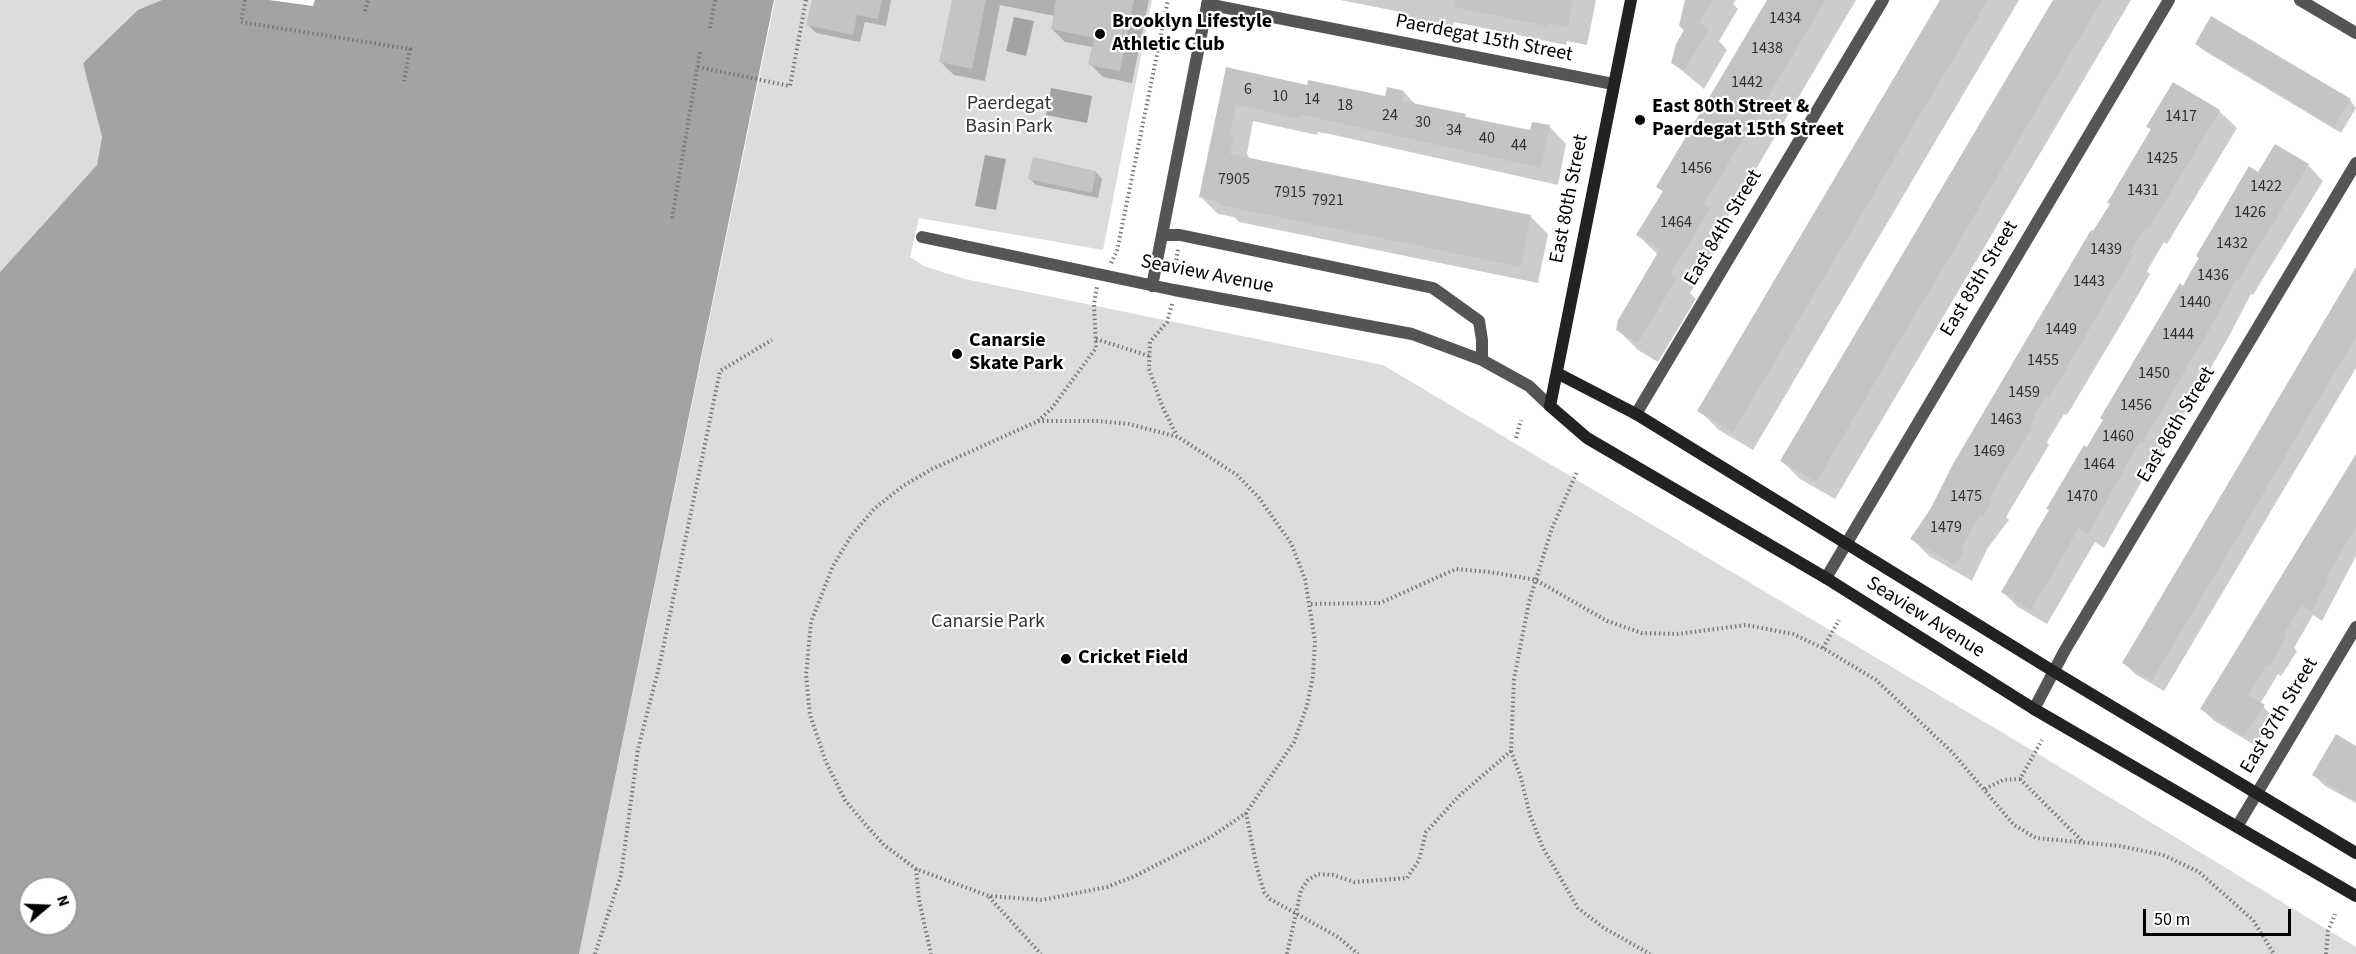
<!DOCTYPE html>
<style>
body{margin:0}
#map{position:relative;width:2356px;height:954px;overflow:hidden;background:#fff;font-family:"Source Sans 3",sans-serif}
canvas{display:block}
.north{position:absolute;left:18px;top:876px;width:60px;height:60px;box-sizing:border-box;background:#fff;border:2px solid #999;border-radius:50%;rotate:71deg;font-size:16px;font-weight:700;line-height:24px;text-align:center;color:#000}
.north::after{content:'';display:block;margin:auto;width:21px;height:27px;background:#000;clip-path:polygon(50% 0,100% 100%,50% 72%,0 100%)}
.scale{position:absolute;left:2143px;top:909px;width:148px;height:27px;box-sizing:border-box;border:3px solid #000;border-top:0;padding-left:8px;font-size:18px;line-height:21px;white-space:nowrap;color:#000;-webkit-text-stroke:4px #fff;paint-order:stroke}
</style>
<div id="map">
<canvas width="2356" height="954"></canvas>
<div class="north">N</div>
<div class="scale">50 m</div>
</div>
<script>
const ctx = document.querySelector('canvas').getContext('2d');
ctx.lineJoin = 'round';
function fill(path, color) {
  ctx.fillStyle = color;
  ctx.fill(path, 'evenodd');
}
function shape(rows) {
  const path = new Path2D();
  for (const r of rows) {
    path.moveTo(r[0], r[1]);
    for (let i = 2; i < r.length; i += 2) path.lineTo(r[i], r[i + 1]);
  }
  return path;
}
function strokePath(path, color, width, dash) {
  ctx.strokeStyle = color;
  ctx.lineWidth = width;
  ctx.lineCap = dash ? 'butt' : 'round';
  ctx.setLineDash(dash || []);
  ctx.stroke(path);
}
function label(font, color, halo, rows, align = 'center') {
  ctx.font = font + ' "Source Sans 3",sans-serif';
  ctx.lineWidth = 4.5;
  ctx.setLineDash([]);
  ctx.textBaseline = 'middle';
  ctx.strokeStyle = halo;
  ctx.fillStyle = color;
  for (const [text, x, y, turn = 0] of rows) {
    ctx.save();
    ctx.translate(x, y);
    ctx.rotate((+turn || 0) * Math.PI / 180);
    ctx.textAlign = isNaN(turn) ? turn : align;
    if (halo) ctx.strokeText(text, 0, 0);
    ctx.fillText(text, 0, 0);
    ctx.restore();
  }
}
fill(shape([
 [0,0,187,0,83,62,102,137,97,165,0,272],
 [775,0,1152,0,1103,250,919,218,910,257,924,266,965,279,1383,365,2035,752,2356,947,2356,954,579,954]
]), '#dcdcdc');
fill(shape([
 [162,0,269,0,313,6,315,0,774,0,579,954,0,954,0,272,97,165,102,137,83,63,138,10],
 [30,888,66,888,66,924,30,924],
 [1014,17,1034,21,1026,56,1006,51],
 [1051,88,1092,96,1087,123,1046,115],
 [985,155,1006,159,996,210,975,206]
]), '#a3a3a3');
fill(shape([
 [813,0,891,0,886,26,865,22,860,42,816,33,808,25],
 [953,0,1149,0,1132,83,1103,77,1090,64,1093,47,1065,42,1052,29,1055,16,1000,5,985,81,954,75,941,62],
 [1340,0,1596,0,1587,45,1567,41,1566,45,1454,22,1453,28,1401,16,1396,11],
 [1687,0,1736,0,1733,4,1738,9,1719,41,1727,50,1704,89,1673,63,1685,31,1680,26,1683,7],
 [1769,0,1856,0,1724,223,1729,228,1690,293,1696,299,1658,362,1638,350,1618,330,1657,254,1638,235,1664,193,1658,187],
 [1942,0,2019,0,1753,450,1719,430,1699,410],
 [2055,0,2131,0,1835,499,1800,479,1782,461],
 [2197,44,2350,100,2356,108,2341,133,2203,50],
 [1227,69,1309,86,1386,98,1404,92,1416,105,1531,132,1549,126,1566,144,1558,185,1334,135,1318,132,1317,135,1253,121,1247,153,1250,160,1531,217,1548,234,1538,283,1239,222,1234,217,1218,214,1201,197],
 [2219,111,2237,128,2167,244,2164,242,2147,271,2150,274,2123,321,2067,415,2064,414,2047,442,2049,445,2006,517,2009,520,1987,549,1972,581,1929,556,1912,539],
 [2308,165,2323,181,2253,295,2251,294,2227,340,2158,457,2156,456,2104,548,2095,542,2047,624,2018,607,2003,592,2183,288,2259,174],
 [1096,172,1102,179,1098,198,1036,185,1030,179],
 [2356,271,2356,368,2164,691,2135,674,2124,663],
 [2356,457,2356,556,2322,621,2313,615,2294,648,2297,651,2289,664,2281,676,2278,674,2260,704,2275,718,2256,746,2213,720,2202,709],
 [2356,748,2356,803,2325,786,2314,775]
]), '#0003');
fill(shape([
 [812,0,882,0,878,19,857,15,853,35,806,25],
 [952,0,986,0,972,69,939,62],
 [1056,0,1134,0,1120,71,1088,65,1094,38,1051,29],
 [1455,0,1573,0,1568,27,1548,23,1547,26,1454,7],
 [1685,0,1713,0,1699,23,1709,29,1684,71,1671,63,1676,44,1684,30,1679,26],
 [1767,0,1826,0,1704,204,1711,208,1670,274,1677,278,1638,343,1616,330,1618,320,1660,249,1636,235,1663,191,1656,187],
 [1940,0,1988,0,1733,432,1697,411],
 [2053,0,2102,0,1816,482,1780,461],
 [2211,16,2351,99,2334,127,2195,44],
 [1226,67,1307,85,1308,80,1385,96,1387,87,1404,91,1402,101,1466,114,1465,117,1530,130,1532,122,1550,125,1541,168,1316,118,1301,115,1300,119,1236,105,1230,137,1234,138,1230,154,1531,215,1521,267,1220,205,1221,202,1199,197],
 [2173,82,2220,110,2149,228,2147,226,2130,253,2133,255,2049,398,2046,397,2038,410,2030,424,2033,426,1989,499,1992,501,1983,517,1980,516,1961,548,1964,550,1955,565,1910,539,1931,508,1953,464,2091,230,2093,231,2110,204,2107,203,2151,129,2146,127],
 [2275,144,2309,164,2238,281,2236,280,2212,325,2142,443,2140,441,2088,534,2079,528,2031,610,2001,592,2049,510,2046,509,2084,445,2087,447,2095,433,2103,420,2100,418,2180,283,2183,286,2191,271,2199,258,2196,256,2249,166,2258,172],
 [1033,157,1096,171,1092,193,1028,179],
 [2356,267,2356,337,2152,681,2122,663],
 [2356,454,2356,527,2326,578,2329,580,2311,611,2302,605,2283,636,2286,638,2270,666,2267,664,2248,695,2265,705,2244,736,2200,709],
 [2336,734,2356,746,2356,801,2312,775]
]), '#c4c4c4');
strokePath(shape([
 [245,0,241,22,410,49,404,82],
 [365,11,368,0],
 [710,28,715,0],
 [698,67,790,86,806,0],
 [672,218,700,52],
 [1111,263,1117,251,1168,0],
 [1175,269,1178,249],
 [1172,304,1167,322,1150,342,1149,369,1162,406,1177,436],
 [1096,339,1149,356],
 [1038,421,1097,421,1129,424,1178,437,1237,475,1259,498,1291,543,1305,579,1315,641,1313,676,1307,706,1294,742,1246,813,1211,837,1135,876,1107,887,1042,900,989,896,916,869,884,845,864,823,845,800,826,762,810,715,806,675,811,622,833,566,851,536,875,508,903,486,932,469,1038,421,1052,408,1096,348,1094,304,1097,287],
 [1516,438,1521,420],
 [1311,604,1380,603,1456,569,1490,572,1536,580,1607,621,1642,633,1677,634,1746,625,1793,634,1823,648,1876,680,1952,752,2014,825,2036,838,2120,846,2163,855,2199,872,2253,920,2274,954],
 [1823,648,1839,620],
 [1511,751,1521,778,1530,815,1543,848,1578,908,1604,928,1650,954],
 [2020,779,2083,842],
 [1985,789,2003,780,2020,779,2042,740],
 [1246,813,1257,868,1264,892,1270,899,1338,937,1358,954],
 [916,869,919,900,931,954],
 [989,897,1041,954],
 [595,954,621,875,638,749,660,663,720,371,772,340],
 [1287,954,1301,890,1308,880,1318,874,1333,875,1354,882,1407,878,1419,860,1426,832,1460,795,1511,751,1514,679,1529,602,1552,528,1577,472],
 [2326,954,2328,931,2335,914]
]), '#777', 4, [1.5, 3]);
strokePath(shape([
 [2300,0,2356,33],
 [1207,4,1613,84],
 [1162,235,1180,235,1433,288,1479,321,1482,340,1482,360],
 [922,237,1174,290,1412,334,1482,360,1529,386,1550,406],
 [1152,286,1208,0],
 [1636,414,1883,0],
 [1826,578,2169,0],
 [2034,709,2065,650,2356,163],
 [2238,825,2356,627]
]), '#555', 12);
strokePath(shape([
 [1631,0,1550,406,1587,438,1826,578,2034,709,2356,896],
 [1557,373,1636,414,2053,671,2356,853]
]), '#222', 12);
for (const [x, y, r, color] of [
 [1100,34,6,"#000"],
 [1640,120,6,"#000"],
 [957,354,6,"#000"],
 [1066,659,6,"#000"]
]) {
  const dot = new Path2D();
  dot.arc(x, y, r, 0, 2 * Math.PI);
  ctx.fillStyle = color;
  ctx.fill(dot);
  strokePath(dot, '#fff', 2);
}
label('16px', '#313131', null, [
 ["1434",1785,19],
 ["1438",1767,49],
 ["1442",1747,83],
 ["6",1248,90],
 ["10",1280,97],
 ["14",1312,100],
 ["18",1345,106],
 ["24",1390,116],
 ["1417",2181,117],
 ["30",1423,123],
 ["34",1454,131],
 ["40",1487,139],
 ["44",1519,146],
 ["1425",2162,159],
 ["1456",1696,169],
 ["7905",1234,180],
 ["1422",2266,187],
 ["1431",2143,191],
 ["7915",1290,193],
 ["7921",1328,201],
 ["1426",2250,213],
 ["1464",1676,223],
 ["1432",2232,244],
 ["1439",2106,250],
 ["1436",2213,276],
 ["1443",2089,282],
 ["1440",2195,303],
 ["1449",2061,330],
 ["1444",2178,335],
 ["1455",2043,361],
 ["1450",2154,374],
 ["1459",2024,393],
 ["1456",2136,406],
 ["1463",2006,420],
 ["1460",2118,437],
 ["1469",1989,452],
 ["1464",2099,465],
 ["1475",1966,497],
 ["1470",2082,497],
 ["1479",1946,528]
]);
label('bold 20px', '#000', '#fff', [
 ["Brooklyn Lifestyle",1112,23],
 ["Athletic Club",1112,46],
 ["East 80th Street &",1652,108],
 ["Paerdegat 15th Street",1652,131],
 ["Canarsie",969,342],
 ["Skate Park",969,365],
 ["Cricket Field",1078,659]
], 'left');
label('20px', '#000', '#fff', [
 ["Paerdegat 15th Street",1484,39,11],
 ["East 80th Street",1570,199,-79],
 ["East 84th Street",1724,228,-59],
 ["Seaview Avenue",1207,275,11],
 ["East 85th Street",1980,279,-59],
 ["East 86th Street",2177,425,-59],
 ["Seaview Avenue",1925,618,32],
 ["East 87th Street",2280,716,-59]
]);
label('20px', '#333', '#fff', [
 ["Paerdegat",1009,105],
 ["Basin Park",1009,128],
 ["Canarsie Park",988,623]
]);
</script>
